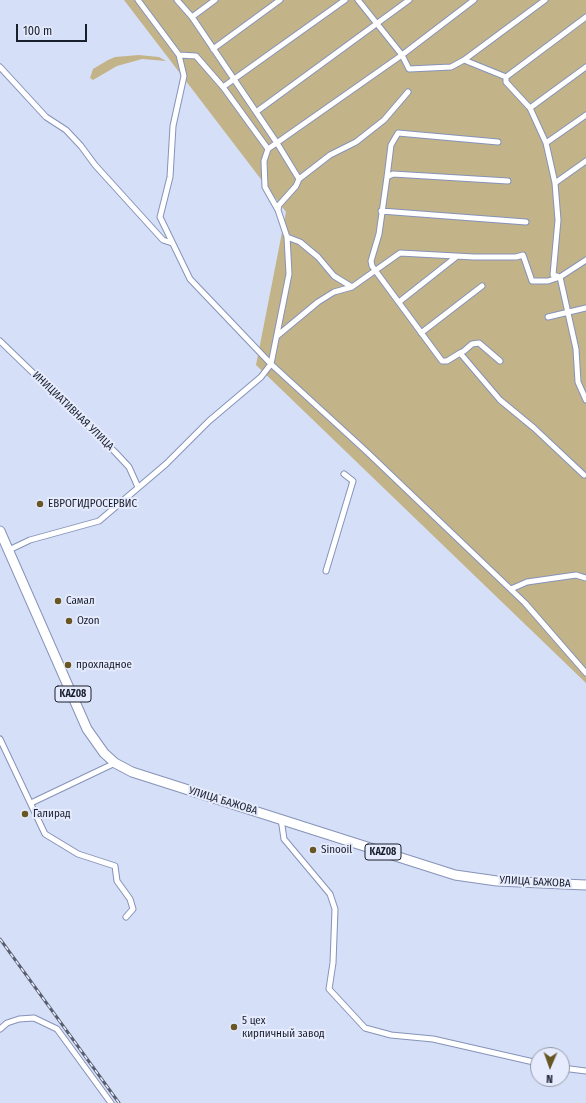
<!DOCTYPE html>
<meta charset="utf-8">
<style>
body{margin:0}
#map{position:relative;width:586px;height:1103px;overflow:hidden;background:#d5dff7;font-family:"Fira Sans Condensed",sans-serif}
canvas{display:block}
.north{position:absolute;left:530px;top:1047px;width:40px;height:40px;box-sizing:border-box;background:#e6ecfd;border:1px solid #949aaa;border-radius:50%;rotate:182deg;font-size:11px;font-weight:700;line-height:16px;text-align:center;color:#1a1f2e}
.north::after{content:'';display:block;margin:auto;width:14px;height:18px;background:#685624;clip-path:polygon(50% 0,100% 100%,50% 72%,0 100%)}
.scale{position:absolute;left:16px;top:24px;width:71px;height:18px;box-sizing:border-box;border:2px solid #1a1f2e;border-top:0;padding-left:5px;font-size:12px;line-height:14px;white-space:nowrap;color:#1a1f2e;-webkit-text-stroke:3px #e6ecfd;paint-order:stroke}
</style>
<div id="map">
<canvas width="586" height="1103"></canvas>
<div class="north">N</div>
<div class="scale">100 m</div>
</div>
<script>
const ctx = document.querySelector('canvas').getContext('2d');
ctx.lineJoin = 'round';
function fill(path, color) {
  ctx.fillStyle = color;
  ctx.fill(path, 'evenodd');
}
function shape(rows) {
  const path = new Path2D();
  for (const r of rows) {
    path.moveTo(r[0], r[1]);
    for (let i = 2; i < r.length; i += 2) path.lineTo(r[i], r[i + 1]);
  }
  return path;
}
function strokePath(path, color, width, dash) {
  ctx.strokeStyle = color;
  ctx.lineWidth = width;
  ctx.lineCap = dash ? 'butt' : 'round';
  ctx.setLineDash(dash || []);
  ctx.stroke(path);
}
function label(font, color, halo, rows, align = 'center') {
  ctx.font = font + ' "Fira Sans Condensed",sans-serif';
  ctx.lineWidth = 4;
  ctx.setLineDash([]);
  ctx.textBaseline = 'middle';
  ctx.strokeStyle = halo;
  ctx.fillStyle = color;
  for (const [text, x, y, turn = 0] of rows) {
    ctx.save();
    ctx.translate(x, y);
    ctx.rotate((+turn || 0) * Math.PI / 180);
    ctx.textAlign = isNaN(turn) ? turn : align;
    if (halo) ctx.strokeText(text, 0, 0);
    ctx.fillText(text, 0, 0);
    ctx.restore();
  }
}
fill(shape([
 [124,0,586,0,586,683,256,365,286,212],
 [139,55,159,57,166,61,142,59,117,66,93,80,90,78,93,69,108,60,115,57]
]), '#c3b389');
const minor = shape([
 [138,0,179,55,184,76,173,126,170,177,160,217,190,279,271,364,366,451,525,603,586,673],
 [358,0,402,55,409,69,451,67,464,60,506,77,506,82,530,108,546,143,555,183,558,220,553,275,560,277,576,349,578,382,586,400],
 [192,17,215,0],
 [213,49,280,0],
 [179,55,196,56,223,87],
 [464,60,545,0],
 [0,67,46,117,66,130,81,146,95,165,163,240,172,243],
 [506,77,586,17],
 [530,108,586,67],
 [256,112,409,0],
 [546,143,586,115],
 [268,149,223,87,345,0],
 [387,177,391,145,398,133,498,142],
 [299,179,330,155,356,142,384,120,408,92],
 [508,181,393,174,387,177,379,234,371,261,372,266,442,361,447,361,460,353,500,400,534,428,584,475],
 [555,183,586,161],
 [278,210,265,187,264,161,268,149,402,55,474,0],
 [381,211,526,222],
 [287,237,300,242,318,257,334,276,352,287],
 [399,302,456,257],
 [548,317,586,308],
 [421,333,482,286],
 [277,336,318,302,334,292,352,287,400,253,474,257,516,257,523,255,532,281,548,281,560,277,586,260],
 [0,341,115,452,129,467,138,487],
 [460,353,464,351,472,344,479,343,500,361],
 [9,550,30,540,99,521,166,464,209,421,261,377,271,364,289,274,287,237,278,210,279,205,296,186,299,179,277,143,192,17,177,0],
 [326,571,353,481,344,474],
 [511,589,527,582,576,575,586,578],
 [0,739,45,834,78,854,115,866,117,881,130,899,133,909,126,917],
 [31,803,115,763],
 [281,819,284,839,330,894,335,909,333,963,329,989,365,1028,391,1035,433,1039,538,1063],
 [0,1029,7,1023,19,1019,34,1018,57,1029,111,1103],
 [562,1068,586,1071]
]);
const trunk = shape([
 [0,531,87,729,104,753,115,763,132,772,455,875,497,881,586,885]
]);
strokePath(minor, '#8693b9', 7);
strokePath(trunk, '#8693b9', 11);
strokePath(minor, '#fff', 5);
strokePath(trunk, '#fff', 9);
const rail = shape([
 [0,939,119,1103]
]);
strokePath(rail, '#585e70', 3);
strokePath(rail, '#e6ecfd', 1.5, [4.5]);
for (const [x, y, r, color] of [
 [40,504,4,"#685624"],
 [58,601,4,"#685624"],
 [69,621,4,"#685624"],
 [68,665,4,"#685624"],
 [25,814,4,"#685624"],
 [313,850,4,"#685624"],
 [234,1027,4,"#685624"]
]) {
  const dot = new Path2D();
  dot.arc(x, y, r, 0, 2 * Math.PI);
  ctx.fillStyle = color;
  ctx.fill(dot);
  strokePath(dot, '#e6ecfd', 1.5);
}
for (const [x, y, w] of [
 [73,694,36],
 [383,852,36]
]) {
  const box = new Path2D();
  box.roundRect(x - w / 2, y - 8, w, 16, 3);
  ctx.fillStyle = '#e6ecfd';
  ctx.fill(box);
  strokePath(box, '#1a1f2e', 1);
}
label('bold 10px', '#1a1f2e', null, [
 ["KAZ08",73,694],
 ["KAZ08",383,852]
]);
label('11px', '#1a1f2e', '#e6ecfd', [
 ["ИНИЦИАТИВНАЯ УЛИЦА",73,411,44],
 ["УЛИЦА БАЖОВА",223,801,17],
 ["УЛИЦА БАЖОВА",535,882,3]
]);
label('11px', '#1a1f2e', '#e6ecfd', [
 ["ЕВРОГИДРОСЕРВИС",48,504],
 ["Самал",66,601],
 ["Ozon",77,621],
 ["прохладное",76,665],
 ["Галирад",33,814],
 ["Sinooil",321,850],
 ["5 цех",242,1021],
 ["кирпичный завод",242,1034]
], 'left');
</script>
